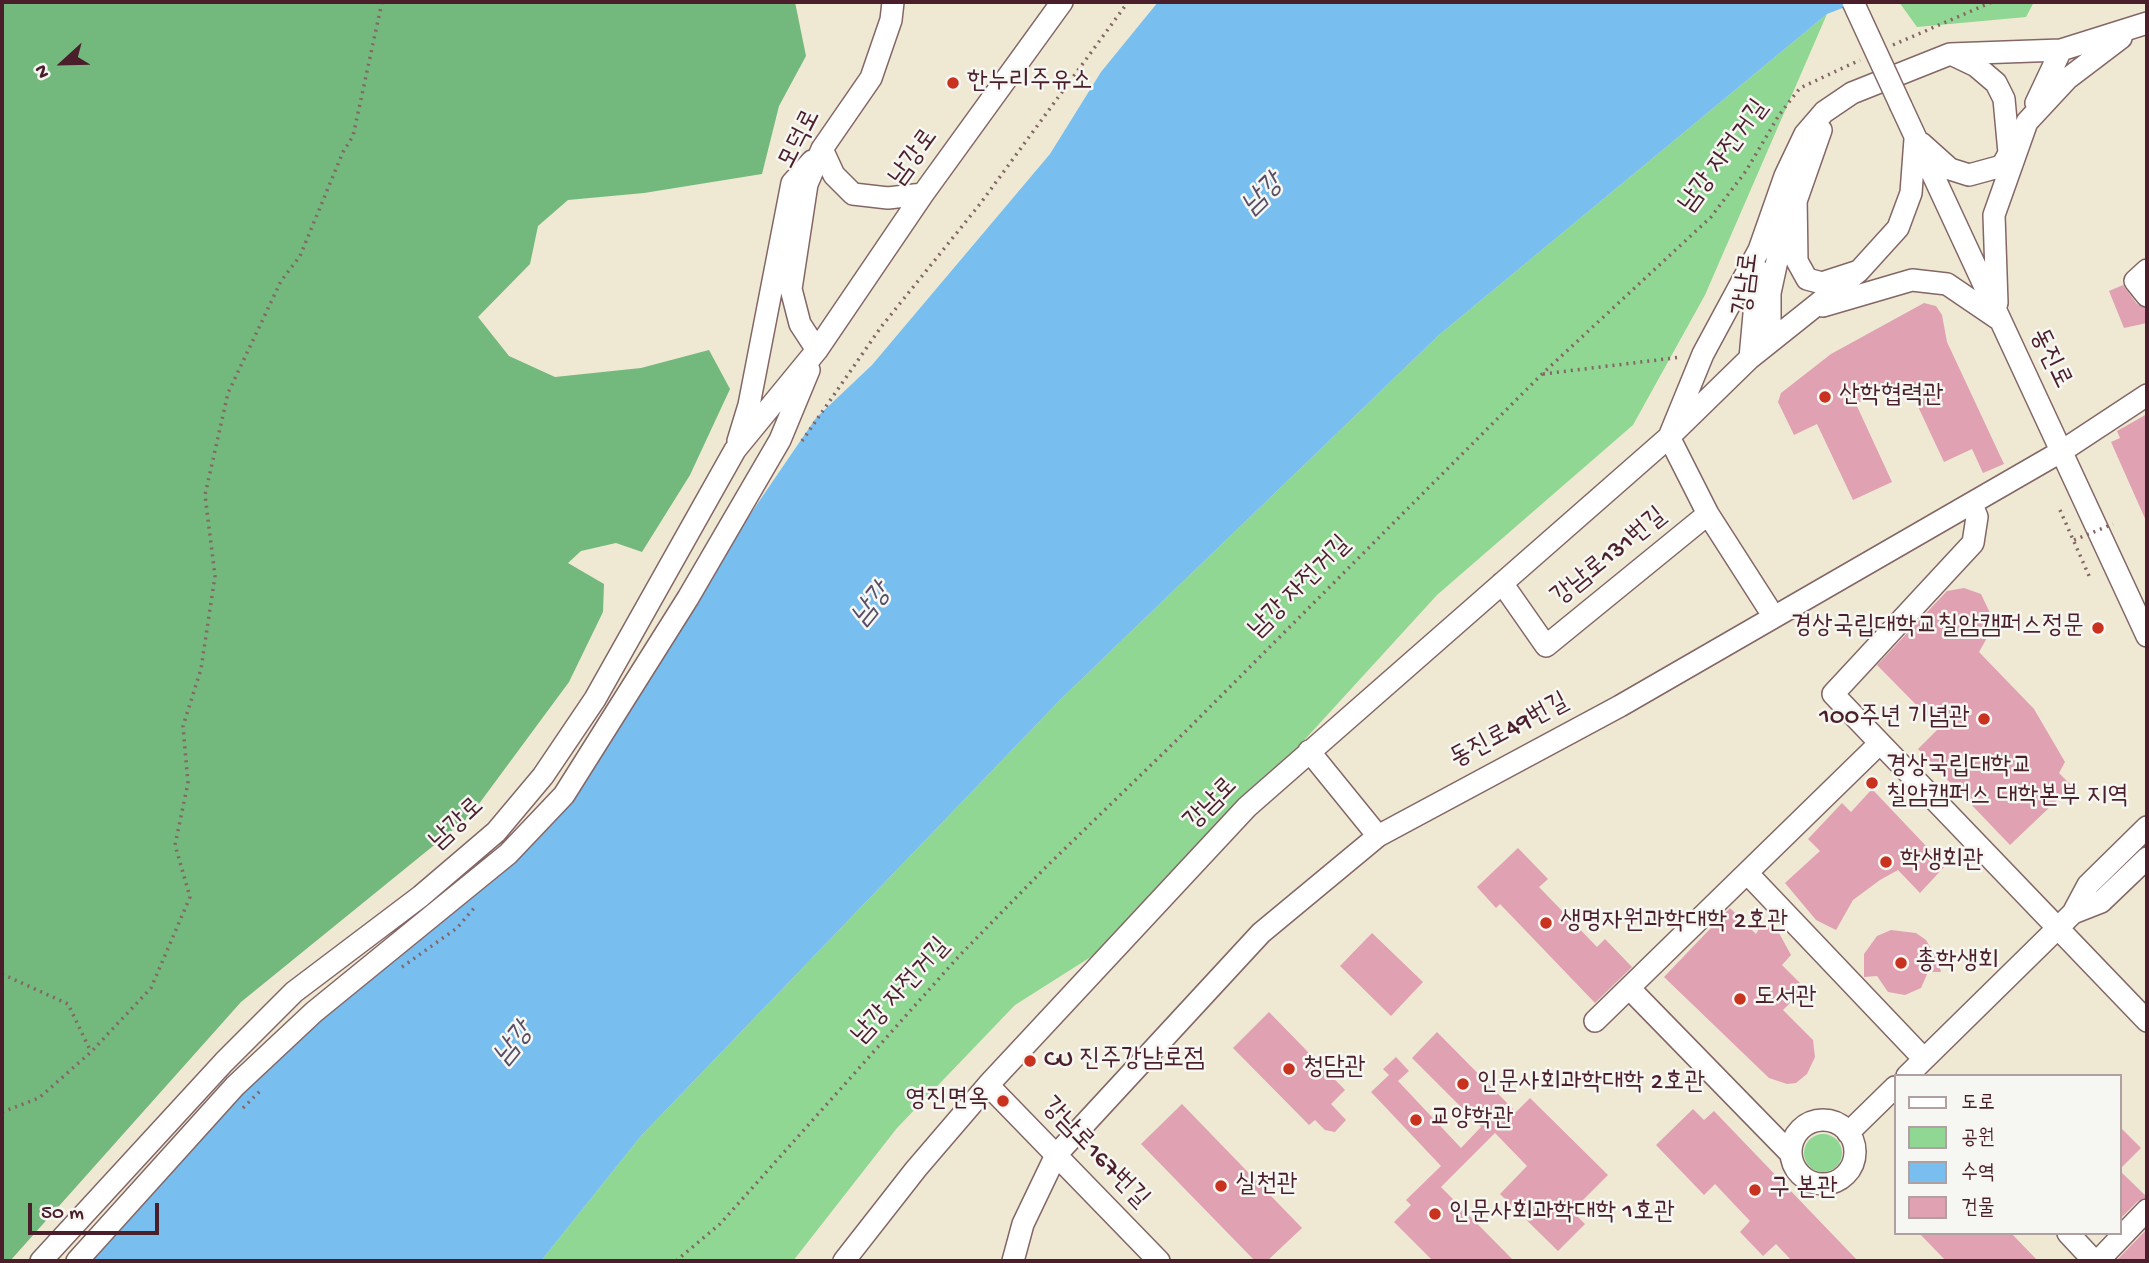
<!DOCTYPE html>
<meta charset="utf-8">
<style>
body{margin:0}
#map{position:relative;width:2149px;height:1263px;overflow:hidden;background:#efe9d3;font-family:"Gochi Hand","Poor Story",sans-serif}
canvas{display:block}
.frame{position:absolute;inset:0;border:4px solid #4a1f2b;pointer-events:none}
.legend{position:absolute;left:1894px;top:1074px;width:228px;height:161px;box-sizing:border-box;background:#f6f6f2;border:2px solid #b1a0a2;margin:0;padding:9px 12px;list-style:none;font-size:21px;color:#4a1f2b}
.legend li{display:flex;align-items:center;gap:14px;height:35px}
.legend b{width:35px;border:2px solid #b1a0a2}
.north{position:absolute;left:28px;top:28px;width:70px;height:70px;-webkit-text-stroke:5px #f6f6f2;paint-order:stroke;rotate:248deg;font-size:19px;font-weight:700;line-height:28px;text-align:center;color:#4a1f2b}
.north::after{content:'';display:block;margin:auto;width:24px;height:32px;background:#4a1f2b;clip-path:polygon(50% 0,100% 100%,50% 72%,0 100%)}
.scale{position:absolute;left:28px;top:1203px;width:131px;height:32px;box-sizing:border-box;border:4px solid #4a1f2b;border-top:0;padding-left:9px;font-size:21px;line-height:24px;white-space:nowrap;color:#4a1f2b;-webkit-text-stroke:5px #f6f6f2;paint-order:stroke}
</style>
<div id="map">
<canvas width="2149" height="1263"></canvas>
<div class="frame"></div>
<ul class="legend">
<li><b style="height:9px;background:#fff"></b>도로</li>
<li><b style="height:19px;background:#8fd792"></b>공원</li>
<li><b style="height:19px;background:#78beef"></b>수역</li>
<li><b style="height:19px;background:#e0a1b3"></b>건물</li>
</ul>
<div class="north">N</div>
<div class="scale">50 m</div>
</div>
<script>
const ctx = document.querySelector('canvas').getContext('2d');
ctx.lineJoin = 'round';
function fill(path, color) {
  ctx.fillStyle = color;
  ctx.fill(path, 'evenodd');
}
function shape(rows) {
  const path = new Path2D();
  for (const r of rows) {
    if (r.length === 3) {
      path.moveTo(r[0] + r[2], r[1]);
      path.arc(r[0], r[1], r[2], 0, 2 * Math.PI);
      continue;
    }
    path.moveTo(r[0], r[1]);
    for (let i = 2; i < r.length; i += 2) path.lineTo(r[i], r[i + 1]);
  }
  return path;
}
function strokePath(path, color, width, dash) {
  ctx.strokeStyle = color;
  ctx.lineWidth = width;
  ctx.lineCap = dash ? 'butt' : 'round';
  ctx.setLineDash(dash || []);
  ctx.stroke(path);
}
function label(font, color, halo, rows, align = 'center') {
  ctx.font = font + ' "Gochi Hand","Poor Story",sans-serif';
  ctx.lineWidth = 5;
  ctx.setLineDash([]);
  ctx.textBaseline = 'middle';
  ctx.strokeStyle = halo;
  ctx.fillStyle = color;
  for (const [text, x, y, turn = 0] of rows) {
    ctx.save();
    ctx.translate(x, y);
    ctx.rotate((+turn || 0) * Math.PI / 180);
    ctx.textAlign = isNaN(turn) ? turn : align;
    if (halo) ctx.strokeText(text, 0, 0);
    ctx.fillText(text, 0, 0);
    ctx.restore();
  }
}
fill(shape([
 [1899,2,2034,2,2026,17,1917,27],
 [1827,14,1705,295,1633,425,1437,595,1127,934,1015,1005,897,1128,793,1261,541,1261,641,1136,1061,699,1439,335],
 [1823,1153,19]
]), '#8fd792');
fill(shape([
 [2,2,795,2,806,56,779,106,762,174,644,193,568,200,538,226,530,264,478,317,509,356,555,377,641,368,709,350,730,389,690,475,642,552,616,543,581,551,568,563,604,584,603,612,569,682,470,816,241,1002,10,1261,2,1261]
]), '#73b87c');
fill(shape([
 [1158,2,1858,2,1827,14,1439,335,1061,699,641,1136,541,1261,76,1261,209,1109,540,822,816,418,872,365,1050,154,1101,72]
]), '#78beef');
fill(shape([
 [2123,285,2137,304,2147,309,2147,323,2124,328,2109,291],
 [1924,303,1936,306,1942,315,1947,342,2004,464,1983,473,1972,449,1944,462,1906,381,1856,404,1892,482,1853,500,1817,424,1794,435,1778,402,1781,393,1831,354],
 [2147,414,2147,523,2111,442,2120,438,2117,431],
 [1964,588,1981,594,1990,613,1988,636,1979,652,2034,709,2065,762,2059,773,2072,786,2010,845,1918,749,1939,728,1877,665,1947,591],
 [1872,789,1945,866,1920,893,1898,870,1880,880,1853,900,1836,930,1816,920,1785,883,1820,851,1808,839,1842,803,1851,812],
 [1518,848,1548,879,1539,887,1597,947,1605,939,1632,967,1595,1003,1500,904,1496,908,1477,887],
 [1730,908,1756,934,1762,923,1779,933,1791,955,1782,965,1805,988,1783,1010,1813,1040,1815,1057,1807,1074,1796,1083,1787,1084,1769,1078,1664,977],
 [1891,930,1916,933,1926,940,1938,960,1941,972,1928,972,1921,988,1905,995,1888,992,1877,976,1864,977,1864,954,1877,936],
 [1372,933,1423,982,1391,1016,1340,966],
 [1269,1012,1345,1090,1331,1104,1346,1120,1335,1132,1325,1130,1315,1120,1309,1125,1233,1048],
 [1437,1032,1516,1112,1530,1098,1608,1175,1572,1211,1585,1224,1558,1251,1500,1194,1527,1166,1495,1133,1441,1187,1514,1261,1433,1261,1394,1222,1411,1205,1406,1200,1441,1166,1371,1092,1389,1075,1383,1069,1396,1057,1409,1071,1398,1081,1461,1148,1481,1127,1412,1058],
 [1182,1104,1302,1228,1267,1261,1255,1261,1141,1144],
 [1693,1109,1704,1120,1714,1111,1858,1261,1792,1261,1776,1244,1763,1256,1740,1232,1750,1221,1715,1184,1704,1195,1656,1145],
 [2119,1126,2141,1148,2119,1170,2147,1197,2138,1201,2121,1218,2119,1217],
 [2147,1229,2147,1261,2116,1261],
 [1919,1233,2011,1233,2038,1261,1946,1261]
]), '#e0a1b3');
const minor = shape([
 [1953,55,1976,66,1996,83,2004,99,2009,153],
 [2036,103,2061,50],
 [1901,106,2147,636],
 [1921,143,1950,169,1969,175,2002,166,2011,150],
 [822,149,834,175,853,194,888,198,923,194],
 [1796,195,1797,261,1807,279,1822,283,1859,271,1898,228,1911,193,1915,139],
 [2147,270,2135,281,2147,296],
 [1997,303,1994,215,2027,122,2067,79,2121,38],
 [1823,306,1912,280,1947,284,1997,318],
 [1770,341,1770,293,1780,247,1821,130],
 [817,350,800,324,791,289,807,184,822,149,871,78,891,20,893,2],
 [1750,358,1758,270],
 [738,441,749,405,792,183,812,161],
 [1973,507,1977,517,1973,543,1833,694,2147,1021],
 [1502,583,1546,646,1708,514],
 [1774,617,1708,514,1669,437,1703,354,1759,250,1785,176,1805,134,1824,112,1852,93,1950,54,2061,50,2147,23],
 [1309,751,1378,836],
 [1748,874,1924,1059],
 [2073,913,2101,902,2147,858],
 [1629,988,1791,1154],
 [1595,1021,1879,744],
 [1907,1076,2073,913,2088,885,2147,827],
 [988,1085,1159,1261],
 [1823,1152,32],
 [1848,1133,1895,1087],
 [2068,1233,2094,1261],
 [41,1261,224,1062,294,992,421,896,496,832,543,776,595,699,735,450,817,350,923,194,1062,2],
 [77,1261,235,1086,314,1012,508,854,564,795,688,598,780,440,809,370],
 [844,1261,916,1169,988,1085,1247,807,1669,437,1750,358,1859,271],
 [1013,1261,1023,1224,1056,1155,1261,933,1378,836,1620,706,2062,451,2147,395],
 [2098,1261,2147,1210]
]);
strokePath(minor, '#846666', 24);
strokePath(shape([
 [1893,45,1992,2],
 [1543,374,1682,357],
 [802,441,881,327,980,204,1128,2],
 [2060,510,2090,578],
 [402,967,457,928,474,908],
 [2,974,68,1004,91,1052],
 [243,1108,262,1089],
 [2,1112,39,1098,91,1052,151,988,190,897,175,845,188,783,183,726,201,669,215,576,205,495,228,393,281,281,300,256,343,152,353,136,382,2],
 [676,1261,720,1224,960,955,1046,867,1184,733,1541,375,1711,217,1746,171,1779,115,1800,88,1860,60]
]), '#846666', 3.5, [2, 5]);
strokePath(minor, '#fff', 21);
const minorBridge = shape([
 [1853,2,1901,106]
]);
strokePath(minorBridge, '#846666', 24, []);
strokePath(shape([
 [2074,540,2113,524]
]), '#846666', 3.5, [2, 5]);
strokePath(minorBridge, '#fff', 21);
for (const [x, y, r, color] of [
 [953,83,7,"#c8321e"],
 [1825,397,7,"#c8321e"],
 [2098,628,7,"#c8321e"],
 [1984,719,7,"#c8321e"],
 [1872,783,7,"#c8321e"],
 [1886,862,7,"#c8321e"],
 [1546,923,7,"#c8321e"],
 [1901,963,7,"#c8321e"],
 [1740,999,7,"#c8321e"],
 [1030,1061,7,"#c8321e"],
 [1289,1069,7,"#c8321e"],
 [1463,1084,7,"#c8321e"],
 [1003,1101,7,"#c8321e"],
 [1416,1120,7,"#c8321e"],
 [1221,1186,7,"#c8321e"],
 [1755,1190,7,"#c8321e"],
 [1435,1214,7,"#c8321e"]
]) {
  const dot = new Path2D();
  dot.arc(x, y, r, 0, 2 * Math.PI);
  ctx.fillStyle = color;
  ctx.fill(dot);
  strokePath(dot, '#f6f6f2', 2.5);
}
label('26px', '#4a1f2b', '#f6f6f2', [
 ["한누리주유소",967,83],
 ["산학협력관",1839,397],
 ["경상국립대학교칠암캠퍼스정문",2084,628,"right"],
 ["100주년 기념관",1970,719,"right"],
 ["경상국립대학교",1886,768],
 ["칠암캠퍼스 대학본부 지역",1886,798],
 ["학생회관",1900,862],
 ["생명자원과학대학 2호관",1560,923],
 ["총학생회",1915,963],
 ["도서관",1754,999],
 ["CU 진주강남로점",1044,1061],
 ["청담관",1303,1069],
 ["인문사회과학대학 2호관",1477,1084],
 ["영진면옥",989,1101,"right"],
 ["교양학관",1430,1120],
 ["실천관",1235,1186],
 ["구 본관",1769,1190],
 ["인문사회과학대학 1호관",1449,1214]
], 'left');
label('26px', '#4a1f2b', '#f6f6f2', [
 ["모덕로",801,140,-63],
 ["남강 자전거길",1725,157,-54],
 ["남강로",915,158,-54],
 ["강남로",1748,284,-83],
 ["동진로",2049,359,64],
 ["강남로131번길",1610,558,-39],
 ["남강 자전거길",1301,588,-45],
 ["동진로49번길",1510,732,-28],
 ["강남로",1212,805,-45],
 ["남강로",458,825,-43],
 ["남강 자전거길",902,992,-48],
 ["강남로167번길",1094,1154,46]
]);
label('italic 28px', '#584f66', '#f6f6f2', [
 ["남강",1264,196,-44],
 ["남강",873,606,-51],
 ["남강",515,1045,-51]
]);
</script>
